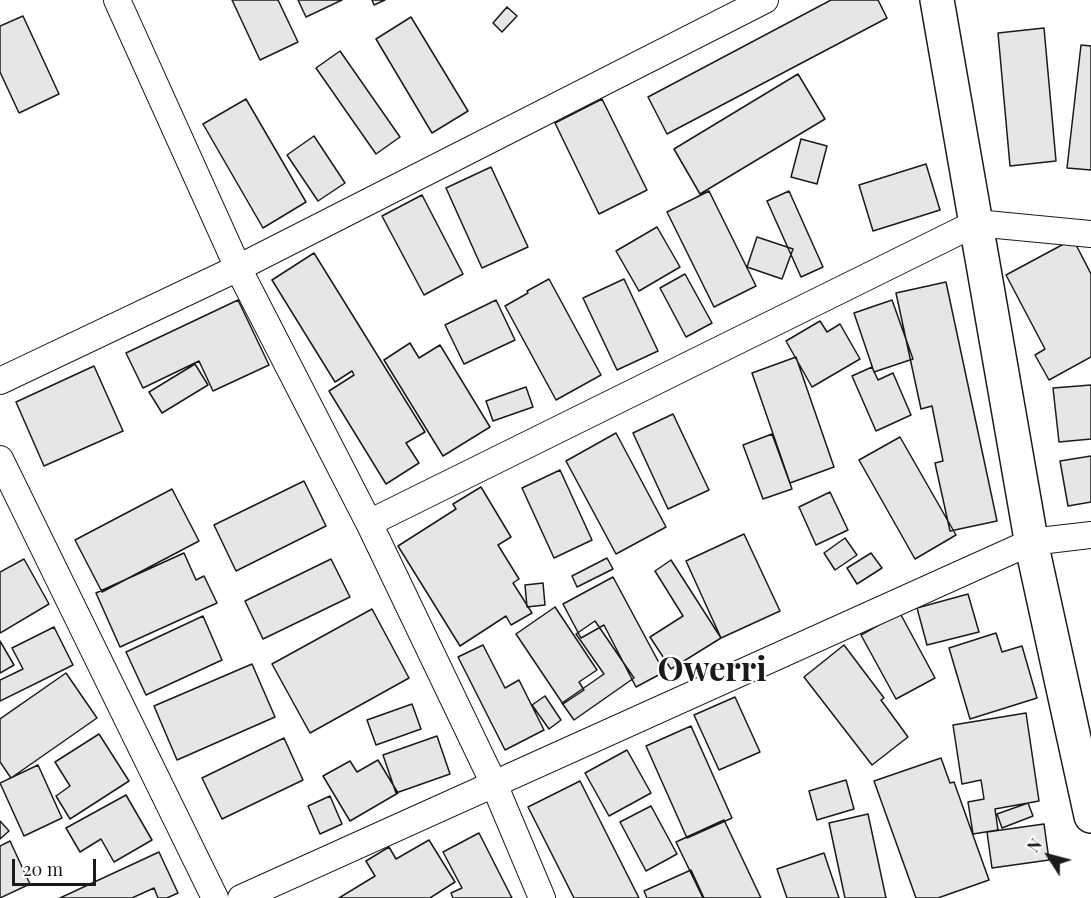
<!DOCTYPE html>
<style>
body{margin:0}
#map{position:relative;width:1091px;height:898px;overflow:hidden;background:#fff;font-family:"Playfair Display",serif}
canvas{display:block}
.north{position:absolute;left:1019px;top:826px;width:60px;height:60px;-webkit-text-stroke:4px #fff;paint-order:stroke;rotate:306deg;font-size:16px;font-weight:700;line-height:24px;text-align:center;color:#1a1a1a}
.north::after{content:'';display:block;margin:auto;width:21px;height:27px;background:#1a1a1a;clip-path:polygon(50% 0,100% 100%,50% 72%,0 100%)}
.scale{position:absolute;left:12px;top:859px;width:84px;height:27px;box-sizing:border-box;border:3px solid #1a1a1a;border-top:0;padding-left:8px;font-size:18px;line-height:21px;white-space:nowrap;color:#1a1a1a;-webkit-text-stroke:4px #fff;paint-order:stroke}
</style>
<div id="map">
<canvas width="1091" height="898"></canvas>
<div class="north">N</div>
<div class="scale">20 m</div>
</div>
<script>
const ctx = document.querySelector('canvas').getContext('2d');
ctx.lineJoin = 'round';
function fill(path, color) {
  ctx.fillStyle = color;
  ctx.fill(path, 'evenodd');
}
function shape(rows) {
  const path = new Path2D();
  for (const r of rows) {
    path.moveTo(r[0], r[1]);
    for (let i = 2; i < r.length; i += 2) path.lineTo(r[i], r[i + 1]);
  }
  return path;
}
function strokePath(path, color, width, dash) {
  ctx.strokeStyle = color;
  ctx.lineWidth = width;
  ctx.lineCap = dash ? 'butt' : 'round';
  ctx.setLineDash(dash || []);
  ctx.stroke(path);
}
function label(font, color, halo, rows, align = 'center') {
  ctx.font = font + ' "Playfair Display",serif';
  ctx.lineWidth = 4.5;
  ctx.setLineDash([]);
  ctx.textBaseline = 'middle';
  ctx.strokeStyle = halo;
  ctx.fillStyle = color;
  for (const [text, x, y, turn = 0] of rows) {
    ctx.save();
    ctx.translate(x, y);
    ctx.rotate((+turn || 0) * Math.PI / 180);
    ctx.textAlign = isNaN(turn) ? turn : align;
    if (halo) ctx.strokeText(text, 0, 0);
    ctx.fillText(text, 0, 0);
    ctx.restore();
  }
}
const building = shape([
 [232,0,278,0,298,42,260,60,232,0],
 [298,0,342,0,306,17,298,0],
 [372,0,385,0,374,5,372,0],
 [831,0,878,0,887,18,667,134,648,97,831,0],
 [507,7,517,16,502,32,493,23,507,7],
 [23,16,59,94,19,113,0,72,0,26,23,16],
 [411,17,468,111,432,133,376,39,411,17],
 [1044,28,1056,161,1010,166,998,33,1044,28],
 [1081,45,1091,46,1091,170,1067,168,1081,45],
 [340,51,400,137,376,154,316,68,340,51],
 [798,74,825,119,700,194,674,149,798,74],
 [246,99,306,202,263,228,203,124,246,99],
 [602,99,647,190,599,214,555,123,602,99],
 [314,136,345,183,318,201,287,155,314,136],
 [801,139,827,146,817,184,791,177,801,139],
 [926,164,940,210,873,231,859,185,926,164],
 [491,167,528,247,482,268,446,188,491,167],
 [709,191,756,286,714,307,667,212,709,191],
 [789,191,823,267,801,277,767,201,789,191],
 [422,195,463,274,424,295,382,216,422,195],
 [657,227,680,267,639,291,616,251,657,227],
 [757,237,793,249,782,279,747,267,757,237],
 [1073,239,1091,274,1091,357,1049,380,1035,355,1045,349,1006,275,1073,239],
 [314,253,425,432,406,443,419,463,386,484,329,391,354,375,352,371,335,382,272,280,314,253],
 [685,274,712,323,686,337,660,288,685,274],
 [549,279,601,375,556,400,505,306,528,293,527,291,549,279],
 [624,279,658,351,617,370,583,298,624,279],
 [946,282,997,521,950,531,935,463,943,461,932,406,921,409,896,293,946,282],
 [238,300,269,365,213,391,199,361,143,388,126,353,238,300],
 [496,300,515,340,464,364,445,325,496,300],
 [892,300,913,359,874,372,854,313,892,300],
 [820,321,827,332,840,324,860,359,812,387,786,341,820,321],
 [410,343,419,358,440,345,490,427,443,456,384,360,410,343],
 [796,357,834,467,790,483,752,373,796,357],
 [195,364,208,385,162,413,149,392,195,364],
 [94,366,123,431,44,466,16,402,94,366],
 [872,367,878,380,893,373,911,415,876,431,852,376,872,367],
 [1091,385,1091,439,1059,442,1053,388,1091,385],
 [526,387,533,407,493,421,486,401,526,387],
 [673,414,709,490,668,509,633,433,673,414],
 [616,433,666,527,616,554,566,461,616,433],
 [772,434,792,489,763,499,743,445,772,434],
 [900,437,956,535,915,559,859,460,900,437],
 [1091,456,1091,502,1068,506,1060,461,1091,456],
 [560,470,592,540,554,558,522,488,560,470],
 [304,481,326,526,236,571,214,525,304,481],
 [481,487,511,537,498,545,519,579,513,583,532,613,511,625,506,616,460,646,398,546,456,509,453,504,481,487],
 [172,489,199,541,102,592,75,540,172,489],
 [830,492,848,530,816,545,799,507,830,492],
 [744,534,780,611,721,638,686,561,744,534],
 [845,538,857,555,835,570,824,553,845,538],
 [184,553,196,580,204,576,217,603,120,647,96,593,184,553],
 [871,553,882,568,857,584,847,568,871,553],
 [607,558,613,569,577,587,572,576,607,558],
 [24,559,49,604,0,633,0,572,24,559],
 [331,559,350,597,263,639,245,601,331,559],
 [671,560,721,638,671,669,650,637,683,616,655,571,671,560],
 [613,577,664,672,636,687,604,625,581,638,563,604,613,577],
 [543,583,545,605,527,607,525,585,543,583],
 [968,594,979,632,927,645,917,608,968,594],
 [555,607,597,670,579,682,584,690,563,704,516,634,555,607],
 [372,609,409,678,310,733,272,664,372,609],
 [900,613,935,678,896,699,861,635,900,613],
 [203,616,222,660,146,695,126,652,203,616],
 [595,621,634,678,574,720,562,703,604,674,576,634,595,621],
 [54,627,73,665,0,701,0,680,23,669,12,648,54,627],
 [996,633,1002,652,1022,646,1037,698,970,719,949,648,996,633],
 [0,641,14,665,0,673,0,641],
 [483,645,505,688,519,680,544,730,505,750,458,657,483,645],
 [844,645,884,698,881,700,908,737,872,765,804,677,844,645],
 [252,664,275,717,177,760,154,706,252,664],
 [66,673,97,718,11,778,0,762,0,719,66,673],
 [545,696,561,720,549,729,532,705,545,696],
 [735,697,760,752,719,770,694,715,735,697],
 [412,704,421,729,376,745,367,720,412,704],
 [1026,713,1039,801,995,809,998,830,973,834,968,802,984,799,981,780,962,784,953,725,1026,713],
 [691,726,732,818,687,838,646,746,691,726],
 [99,734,129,781,70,819,56,796,70,786,55,762,99,734],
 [437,736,450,774,396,793,383,755,437,736],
 [284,738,303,780,222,819,202,778,284,738],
 [627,750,651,793,609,816,585,773,627,750],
 [941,758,950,783,954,782,989,880,938,898,916,898,874,781,941,758],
 [378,760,398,793,350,821,323,776,350,761,357,772,378,760],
 [38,765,62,818,24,836,0,783,38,765],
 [846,780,854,809,817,820,809,791,846,780],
 [580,781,639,898,574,898,528,807,580,781],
 [126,795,152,840,114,862,101,839,80,852,66,828,126,795],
 [330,796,342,824,320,834,308,806,330,796],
 [1028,803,1033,816,1002,828,997,814,1028,803],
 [651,806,677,854,646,871,620,822,651,806],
 [868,814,886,898,845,898,829,823,868,814],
 [724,820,761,898,703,898,676,842,724,820],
 [0,821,9,831,0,839,0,821],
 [1044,824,1049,860,992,868,987,832,1044,824],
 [479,833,512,898,453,898,451,893,462,888,443,852,479,833],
 [429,840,455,882,430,898,339,898,375,876,366,861,389,847,396,859,429,840],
 [10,841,30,884,0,898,0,846,10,841],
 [159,852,178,893,167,898,158,898,154,888,132,898,60,898,159,852],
 [824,853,839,898,787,898,777,869,824,853],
 [691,870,704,898,647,898,644,891,691,870]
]);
fill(building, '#e6e6e6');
strokePath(building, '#1a1a1a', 1.5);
const street = shape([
 [117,0,238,268,369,523,494,784,542,898],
 [0,381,238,268,765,0],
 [0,459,215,898],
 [369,523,976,223,1091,234],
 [241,898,1031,542,1091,535]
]);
const secondary = shape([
 [937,0,1033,551,1091,816]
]);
strokePath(street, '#1a1a1a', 28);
strokePath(secondary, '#1a1a1a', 36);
strokePath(street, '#fff', 26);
strokePath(secondary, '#fff', 33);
label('bold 33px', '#1a1a1a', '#fff', [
 ["Owerri",712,671]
]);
</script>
